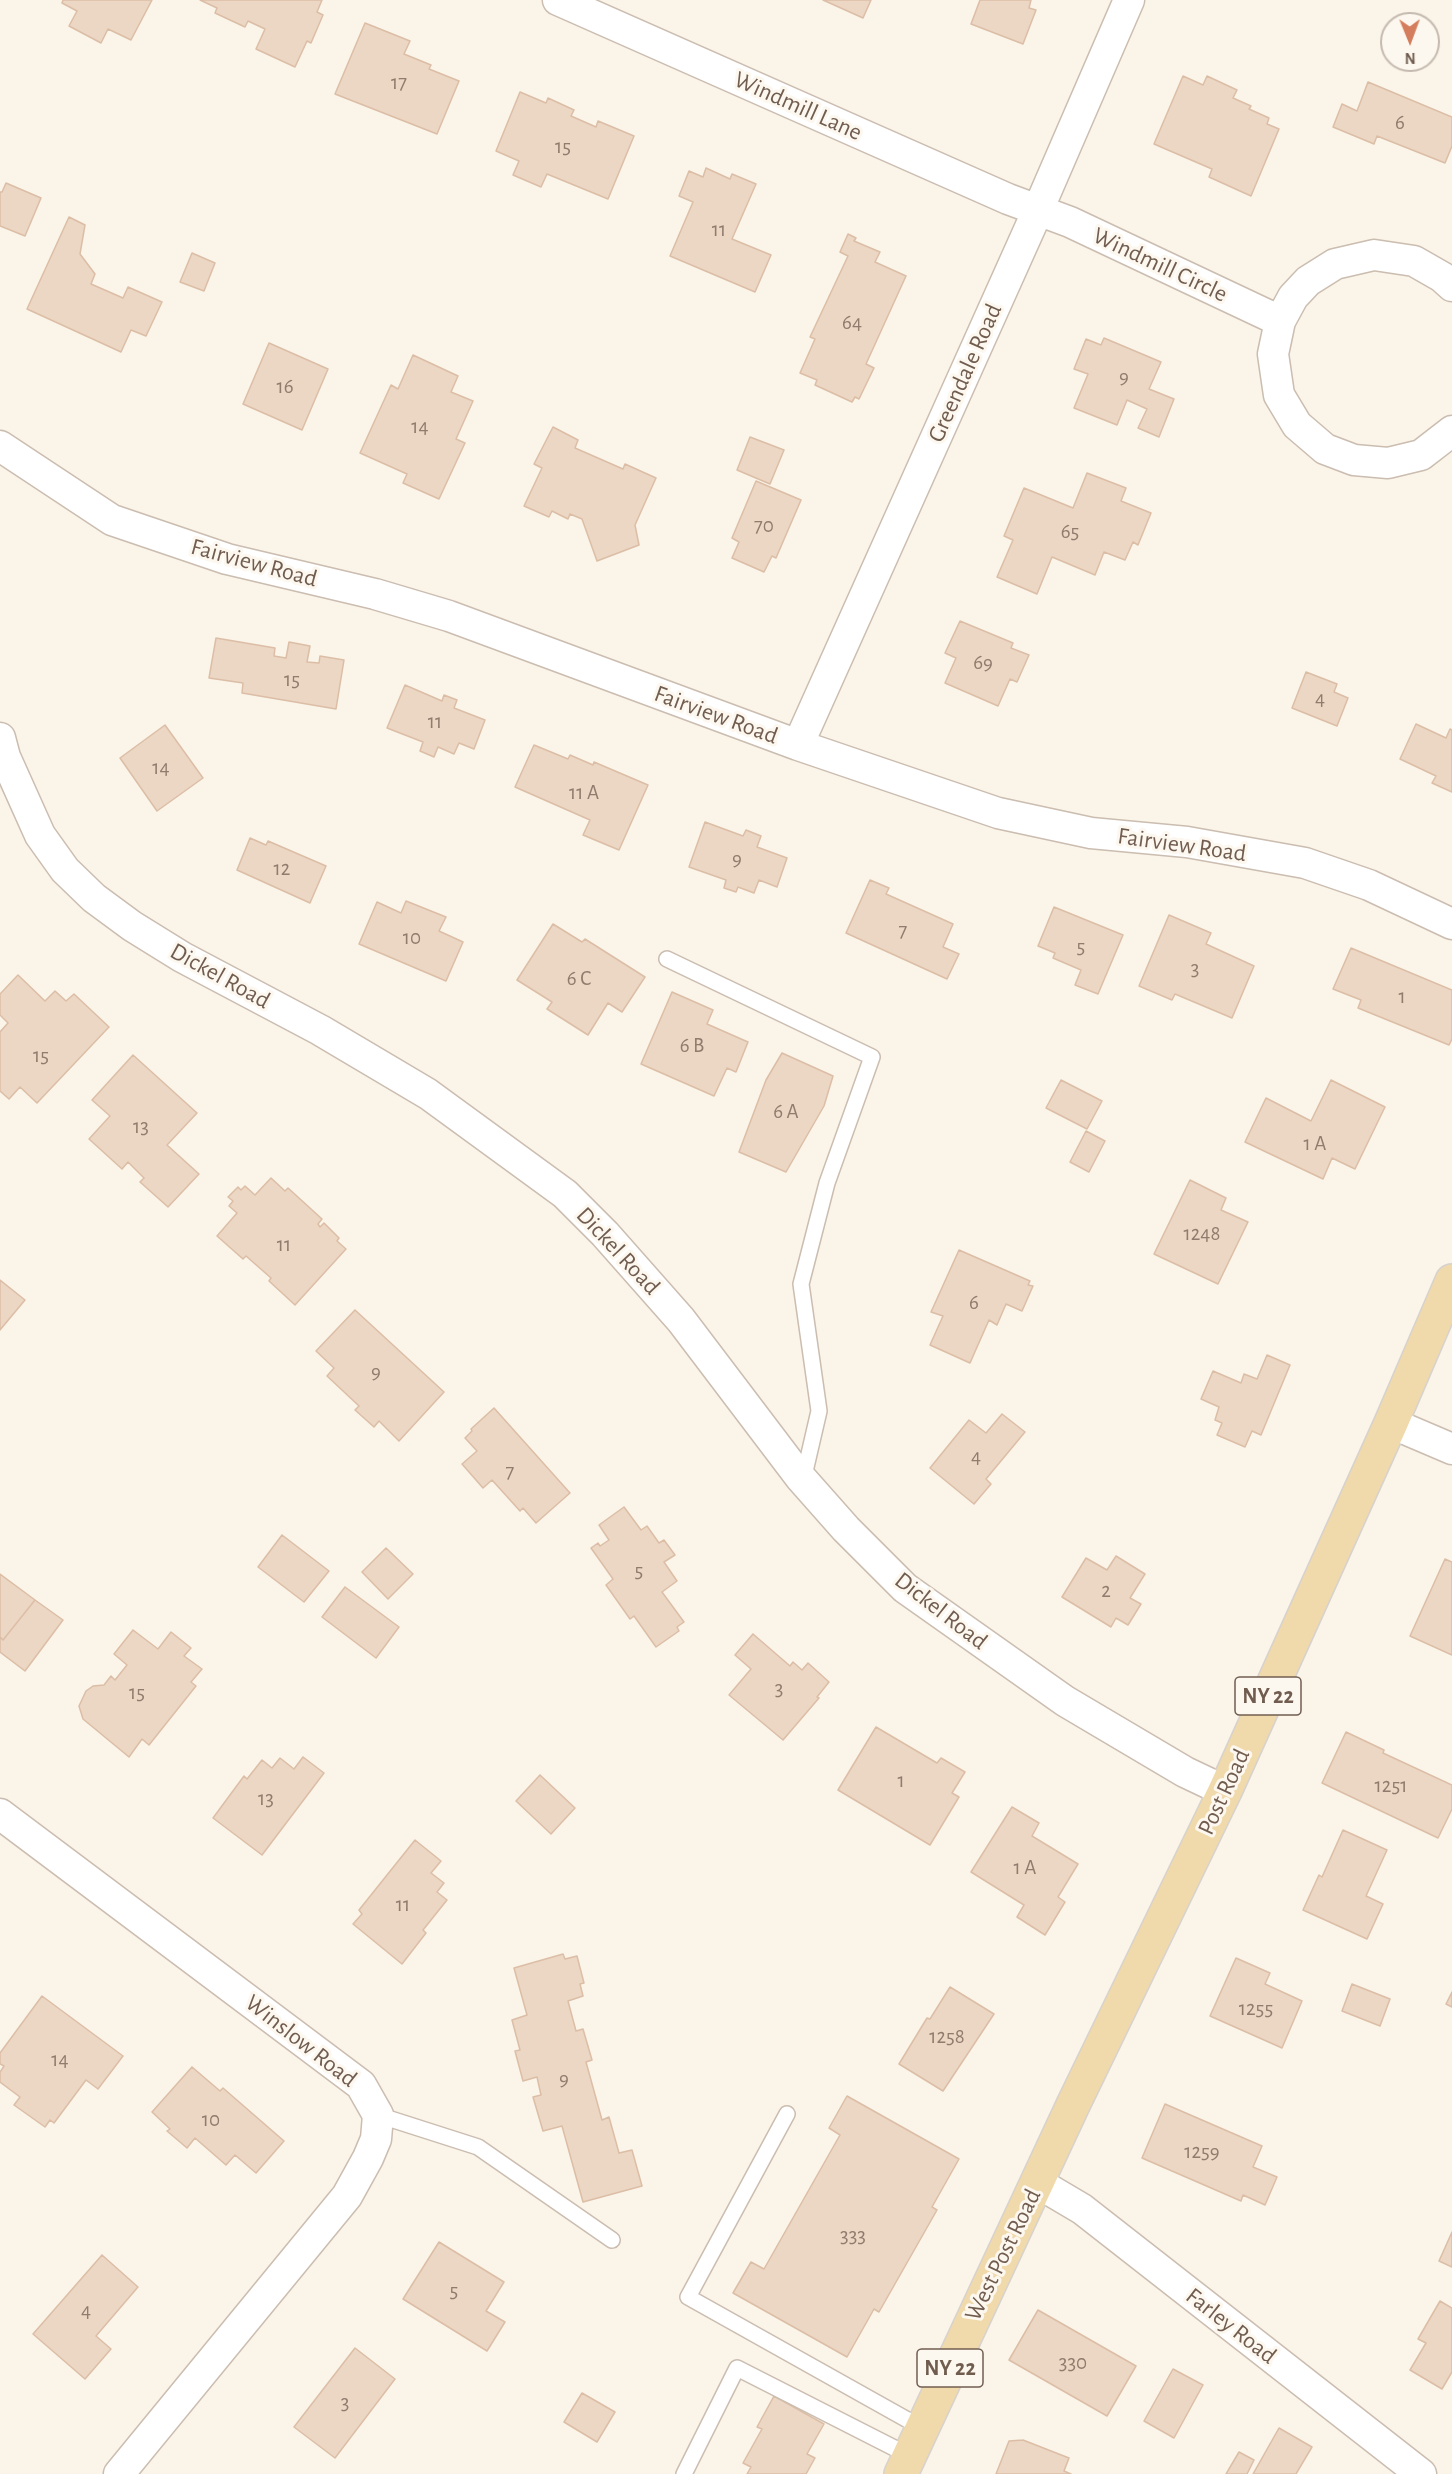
<!DOCTYPE html>
<style>
body{margin:0}
#map{position:relative;width:1452px;height:2474px;overflow:hidden;background:#faf4e9;font-family:"Alegreya Sans",sans-serif}
canvas{display:block}
.north{position:absolute;left:1380px;top:12px;width:60px;height:60px;box-sizing:border-box;background:#fdf8ef;border:2px solid #c5baaf;border-radius:50%;rotate:179deg;font-size:16px;font-weight:700;line-height:24px;text-align:center;color:#715d50}
.north::after{content:'';display:block;margin:auto;width:21px;height:27px;background:#d47e5e;clip-path:polygon(50% 0,100% 100%,50% 72%,0 100%)}
</style>
<div id="map">
<canvas width="1452" height="2474"></canvas>
<div class="north">N</div>
</div>
<script>
const ctx = document.querySelector('canvas').getContext('2d');
ctx.lineJoin = 'round';
function fill(path, color) {
  ctx.fillStyle = color;
  ctx.fill(path, 'evenodd');
}
function shape(rows) {
  const path = new Path2D();
  for (const r of rows) {
    path.moveTo(r[0], r[1]);
    for (let i = 2; i < r.length; i += 2) path.lineTo(r[i], r[i + 1]);
  }
  return path;
}
function strokePath(path, color, width, dash) {
  ctx.strokeStyle = color;
  ctx.lineWidth = width;
  ctx.lineCap = dash ? 'butt' : 'round';
  ctx.setLineDash(dash || []);
  ctx.stroke(path);
}
function label(font, color, halo, rows, align = 'center') {
  ctx.font = font + ' "Alegreya Sans",sans-serif';
  ctx.lineWidth = 6;
  ctx.setLineDash([]);
  ctx.textBaseline = 'middle';
  ctx.strokeStyle = halo;
  ctx.fillStyle = color;
  for (const [text, x, y, turn = 0] of rows) {
    ctx.save();
    ctx.translate(x, y);
    ctx.rotate((+turn || 0) * Math.PI / 180);
    ctx.textAlign = isNaN(turn) ? turn : align;
    if (halo) ctx.strokeText(text, 0, 0);
    ctx.fillText(text, 0, 0);
    ctx.restore();
  }
}
const building = shape([
 [63,0,152,0,131,40,108,29,101,43,69,26,77,11,62,3,63,0],
 [200,0,322,0,317,12,323,15,311,43,307,41,295,67,256,49,265,29,248,21,245,27,215,13,217,8,200,0],
 [823,0,871,0,863,18,823,0],
 [980,0,1031,0,1029,8,1036,10,1023,44,971,24,980,0],
 [365,23,410,41,404,54,431,65,429,69,459,81,437,134,335,94,365,23],
 [1183,76,1203,85,1207,76,1237,90,1233,98,1251,106,1249,109,1269,118,1267,124,1279,129,1251,196,1209,177,1212,169,1154,144,1183,76],
 [1368,82,1452,117,1452,146,1445,163,1377,136,1374,144,1333,127,1342,104,1357,111,1368,82],
 [520,92,546,103,548,98,574,110,571,116,596,127,598,121,634,136,608,199,547,174,541,187,513,175,519,161,496,151,520,92],
 [706,168,730,179,732,174,756,184,732,239,771,255,755,292,670,256,693,202,679,196,689,171,703,177,706,168],
 [6,183,41,198,25,236,0,226,0,192,2,192,6,183],
 [69,217,85,225,80,254,95,274,91,284,123,298,128,287,162,302,146,336,131,330,121,352,27,309,69,217],
 [848,234,856,238,854,241,880,252,875,262,906,276,866,364,874,368,859,399,855,397,852,402,815,385,817,380,800,373,815,339,810,337,848,256,840,252,848,234],
 [192,253,215,263,204,291,180,282,192,253],
 [1104,338,1161,362,1149,389,1174,399,1159,437,1138,428,1147,409,1127,400,1117,425,1074,408,1088,374,1074,369,1086,339,1101,345,1104,338],
 [269,343,328,369,302,430,243,404,269,343],
 [413,355,458,376,451,392,473,401,456,439,465,443,439,499,403,483,407,474,360,453,391,385,398,389,413,355],
 [553,427,578,440,575,448,623,469,625,464,656,478,635,525,639,545,597,561,582,519,570,514,568,519,552,511,549,517,524,506,542,468,534,464,553,427],
 [750,437,784,450,770,484,737,470,750,437],
 [1087,473,1126,488,1121,501,1151,513,1138,545,1133,542,1125,560,1104,552,1095,575,1052,557,1037,594,997,577,1013,540,1004,536,1024,488,1073,508,1087,473],
 [756,481,801,500,776,558,772,556,764,572,732,558,739,542,732,538,756,481],
 [960,621,1013,643,1011,648,1029,655,1017,682,1010,679,998,706,945,683,956,658,945,653,960,621],
 [216,638,275,648,274,656,286,658,289,642,310,646,307,662,319,663,320,656,344,660,336,709,242,693,243,683,209,678,216,638],
 [1306,672,1337,684,1334,692,1348,698,1337,726,1292,708,1306,672],
 [405,685,442,701,444,695,457,700,454,708,485,720,474,749,459,743,454,754,438,747,434,757,420,751,423,742,387,728,405,685],
 [1416,724,1446,738,1450,729,1452,730,1452,792,1432,783,1436,776,1400,759,1416,724],
 [165,725,203,778,157,811,120,758,165,725],
 [534,745,568,759,570,755,593,765,594,762,648,785,619,850,583,835,590,820,515,787,534,745],
 [705,822,743,836,746,830,761,836,757,847,787,858,777,887,759,880,754,893,738,887,736,892,724,888,726,880,689,867,705,822],
 [250,838,266,845,268,841,326,866,310,903,237,870,250,838],
 [870,880,889,888,886,894,953,924,943,947,959,954,947,979,846,933,870,880],
 [406,901,446,917,439,931,463,942,446,981,359,944,377,902,401,913,406,901],
 [1054,907,1123,935,1098,994,1075,985,1081,970,1053,958,1055,953,1038,946,1054,907],
 [1169,915,1211,933,1206,944,1254,966,1232,1018,1175,994,1172,1000,1139,986,1169,915],
 [553,924,582,942,585,939,645,977,622,1012,608,1003,588,1035,547,1009,552,1002,517,980,553,924],
 [1351,948,1452,990,1452,1039,1449,1045,1358,1008,1361,1000,1333,989,1351,948],
 [18,975,45,1001,55,991,66,1001,74,994,109,1027,37,1103,20,1087,9,1099,0,1091,0,1032,8,1023,0,1015,0,994,18,975],
 [672,992,713,1010,707,1024,748,1042,736,1072,727,1068,714,1096,641,1064,672,992],
 [782,1053,833,1076,824,1106,786,1172,739,1152,766,1080,782,1053],
 [133,1055,197,1113,167,1145,199,1174,168,1207,140,1182,144,1178,128,1162,122,1169,89,1139,110,1116,92,1100,133,1055],
 [1061,1080,1102,1101,1087,1129,1046,1108,1061,1080],
 [1331,1080,1385,1107,1355,1169,1332,1158,1323,1179,1245,1142,1266,1098,1311,1121,1331,1080],
 [1086,1131,1105,1141,1089,1172,1070,1162,1086,1131],
 [271,1178,285,1191,288,1188,322,1219,318,1224,320,1227,324,1223,339,1238,337,1241,346,1249,295,1305,269,1281,271,1278,246,1256,243,1259,217,1236,237,1213,229,1206,233,1201,228,1197,238,1187,241,1190,245,1186,255,1195,271,1178],
 [1190,1180,1226,1198,1221,1210,1248,1222,1218,1284,1154,1254,1190,1180],
 [959,1250,1030,1281,1028,1285,1033,1286,1022,1311,1006,1304,997,1325,989,1320,970,1363,930,1345,943,1316,931,1312,959,1250],
 [0,1280,25,1300,0,1330,0,1280],
 [355,1310,444,1392,399,1441,379,1421,374,1427,355,1410,359,1406,327,1376,334,1368,316,1351,355,1310],
 [1267,1355,1290,1365,1261,1435,1252,1431,1245,1447,1217,1435,1222,1423,1215,1420,1219,1407,1201,1399,1213,1371,1241,1383,1244,1374,1257,1379,1267,1355],
 [494,1408,570,1493,536,1523,523,1508,520,1511,492,1480,483,1488,462,1464,477,1451,465,1438,472,1431,471,1429,494,1408],
 [1002,1414,1025,1432,986,1479,991,1484,974,1504,930,1468,969,1420,986,1433,1002,1414],
 [624,1507,641,1530,647,1526,659,1543,664,1540,675,1555,664,1562,677,1581,662,1592,684,1622,677,1627,679,1631,656,1647,634,1616,630,1619,606,1585,613,1579,591,1548,598,1543,600,1546,609,1540,599,1525,624,1507],
 [282,1535,329,1571,304,1602,258,1567,282,1535],
 [386,1548,413,1574,388,1599,362,1572,386,1548],
 [1116,1556,1145,1574,1130,1598,1141,1604,1128,1625,1116,1618,1111,1627,1062,1597,1086,1558,1107,1570,1116,1556],
 [1445,1559,1452,1562,1452,1655,1410,1636,1445,1559],
 [0,1574,35,1600,3,1640,0,1637,0,1574],
 [345,1587,399,1627,376,1658,322,1617,345,1587],
 [35,1600,63,1620,25,1671,0,1652,0,1637,3,1640,35,1600],
 [133,1630,158,1649,171,1632,191,1648,184,1656,202,1669,191,1682,196,1686,149,1745,142,1739,129,1757,83,1719,79,1706,86,1691,93,1686,104,1685,111,1676,115,1680,127,1665,114,1654,133,1630],
 [753,1634,790,1666,793,1662,802,1670,808,1663,829,1682,817,1697,819,1698,783,1740,729,1695,751,1669,735,1655,753,1634],
 [876,1727,937,1763,941,1758,965,1772,952,1793,959,1797,930,1845,838,1790,876,1727],
 [1346,1732,1384,1750,1383,1753,1452,1785,1452,1809,1438,1838,1322,1783,1346,1732],
 [303,1757,324,1773,262,1855,213,1818,244,1776,247,1779,262,1760,272,1768,280,1758,294,1769,303,1757],
 [540,1775,575,1808,551,1834,516,1801,540,1775],
 [1012,1807,1039,1823,1032,1836,1078,1864,1058,1897,1065,1902,1045,1935,1017,1917,1024,1905,971,1872,1012,1807],
 [1343,1830,1387,1850,1366,1896,1383,1904,1367,1939,1303,1910,1319,1875,1322,1877,1343,1830],
 [415,1840,441,1861,431,1873,444,1883,437,1892,447,1900,423,1930,426,1933,402,1964,353,1924,362,1914,359,1910,415,1840],
 [563,1954,565,1959,577,1956,584,1983,580,1984,583,1996,568,2001,576,2031,583,2029,592,2060,586,2062,602,2120,609,2117,619,2153,632,2150,642,2186,583,2202,562,2126,543,2131,533,2097,541,2095,537,2077,523,2081,515,2051,520,2050,512,2020,527,2015,514,1968,563,1954],
 [1236,1958,1270,1973,1265,1984,1302,2001,1282,2048,1210,2016,1236,1958],
 [1352,1984,1390,1999,1380,2026,1342,2011,1352,1984],
 [950,1987,994,2014,943,2091,899,2064,927,2018,930,2019,950,1987],
 [1452,1992,1452,2007,1446,2004,1452,1992],
 [42,1996,123,2056,98,2089,86,2080,54,2123,50,2120,45,2127,14,2105,20,2097,0,2082,0,2072,4,2066,0,2064,0,2053,42,1996],
 [192,2067,220,2091,223,2088,284,2141,256,2173,235,2155,226,2165,195,2138,187,2148,167,2131,170,2129,152,2112,192,2067],
 [847,2096,959,2159,932,2207,937,2210,879,2312,874,2309,847,2357,733,2293,751,2262,764,2269,840,2135,829,2128,847,2096],
 [1165,2104,1262,2146,1253,2167,1277,2177,1265,2205,1243,2195,1241,2201,1142,2158,1165,2104],
 [1452,2232,1452,2267,1439,2261,1452,2232],
 [439,2242,504,2282,486,2311,505,2322,487,2351,403,2299,439,2242],
 [102,2255,138,2287,96,2336,111,2349,85,2379,33,2334,102,2255],
 [1440,2301,1452,2308,1452,2372,1442,2389,1410,2370,1426,2343,1418,2339,1440,2301],
 [1038,2310,1136,2366,1107,2416,1009,2360,1038,2310],
 [355,2348,395,2379,335,2458,294,2427,355,2348],
 [1173,2369,1203,2385,1174,2438,1144,2421,1173,2369],
 [582,2393,615,2412,597,2442,564,2422,582,2393],
 [774,2396,824,2424,807,2454,815,2458,806,2474,747,2474,751,2467,743,2463,762,2429,757,2427,774,2396],
 [1279,2428,1312,2447,1296,2474,1253,2474,1279,2428],
 [1023,2440,1069,2458,1064,2471,1071,2474,996,2474,1009,2441,1023,2440],
 [1239,2452,1254,2460,1247,2474,1226,2474,1239,2452]
]);
fill(building, '#ecd6c4');
strokePath(building, '#dcbea6', 1.5);
const lane = shape([
 [667,959,872,1057,827,1183,801,1284,819,1411,803,1480],
 [787,2114,688,2297,922,2428],
 [378,2115,478,2147,612,2240],
 [684,2474,737,2368,910,2456]
]);
const street = shape([
 [558,0,1008,199,1070,222,1280,321],
 [1452,286,1442,277,1414,261,1374,255,1335,264,1308,281,1293,297,1280,321,1273,354,1279,395,1297,425,1325,449,1354,460,1388,463,1421,455,1452,431],
 [0,446,112,520,227,559,375,594,449,616,798,745,998,813,1091,833,1187,842,1305,863,1369,885,1452,924],
 [0,738,5,757,40,835,65,870,94,898,132,926,182,957,320,1030,428,1094,565,1194,605,1234,681,1320,800,1477,846,1529,905,1588,1065,1701,1185,1772,1225,1791],
 [798,745,1038,210,1129,0],
 [1391,1423,1452,1449],
 [0,1814,361,2085,378,2115,376,2139,368,2158,347,2196,119,2474],
 [1038,2183,1082,2209,1421,2474]
]);
const primary = shape([
 [901,2474,1073,2105,1225,1791,1391,1423,1452,1281]
]);
strokePath(lane, '#cbbdb0', 18);
strokePath(street, '#cbbdb0', 33);
strokePath(primary, '#d7d2ce', 36);
strokePath(lane, '#fff', 15);
strokePath(street, '#fff', 30);
strokePath(primary, '#f0d9aa', 33);
label('21px', '#907b6d', null, [
 ["17",399,83],
 ["6",1400,123],
 ["15",563,147],
 ["11",719,230],
 ["64",852,323],
 ["9",1124,377],
 ["16",285,387],
 ["14",420,427],
 ["70",764,526],
 ["65",1070,532],
 ["69",983,663],
 ["15",292,680],
 ["4",1320,699],
 ["11",435,722],
 ["14",161,768],
 ["11 A",584,793],
 ["9",737,859],
 ["12",282,869],
 ["7",903,931],
 ["10",412,938],
 ["5",1081,947],
 ["3",1195,969],
 ["6 C",579,979],
 ["1",1402,997],
 ["6 B",692,1046],
 ["15",41,1056],
 ["6 A",786,1112],
 ["13",141,1127],
 ["1 A",1315,1144],
 ["1248",1202,1234],
 ["11",284,1245],
 ["6",974,1303],
 ["9",376,1372],
 ["4",976,1457],
 ["7",510,1472],
 ["5",639,1571],
 ["2",1106,1591],
 ["3",779,1689],
 ["15",137,1693],
 ["1",901,1781],
 ["1251",1391,1786],
 ["13",266,1799],
 ["1 A",1025,1868],
 ["11",403,1905],
 ["1255",1256,2009],
 ["1258",947,2037],
 ["14",60,2060],
 ["9",564,2079],
 ["10",211,2120],
 ["1259",1202,2152],
 ["333",853,2236],
 ["5",454,2291],
 ["4",86,2311],
 ["330",1073,2363],
 ["3",345,2403]
]);
for (const [x, y, w] of [
 [1268,1696,66],
 [950,2368,66]
]) {
  const box = new Path2D();
  box.roundRect(x - w / 2, y - 19, w, 38, 4.5);
  ctx.fillStyle = '#fdf8ef';
  ctx.fill(box);
  strokePath(box, '#715d50', 1.5);
}
label('bold 22px', '#715d50', null, [
 ["NY 22",1268,1696],
 ["NY 22",950,2368]
]);
label('24px', '#715d50', '#fdf8ef', [
 ["Windmill Lane",798,106,24],
 ["Windmill Circle",1160,265,25],
 ["Greendale Road",965,373,-66],
 ["Fairview Road",254,563,15],
 ["Fairview Road",716,715,20],
 ["Fairview Road",1182,845,8],
 ["Dickel Road",220,976,29],
 ["Dickel Road",618,1251,47],
 ["Dickel Road",941,1611,38],
 ["Post Road",1224,1792,-65],
 ["Winslow Road",301,2041,38],
 ["West Post Road",1003,2255,-64],
 ["Farley Road",1231,2326,38]
]);
</script>
